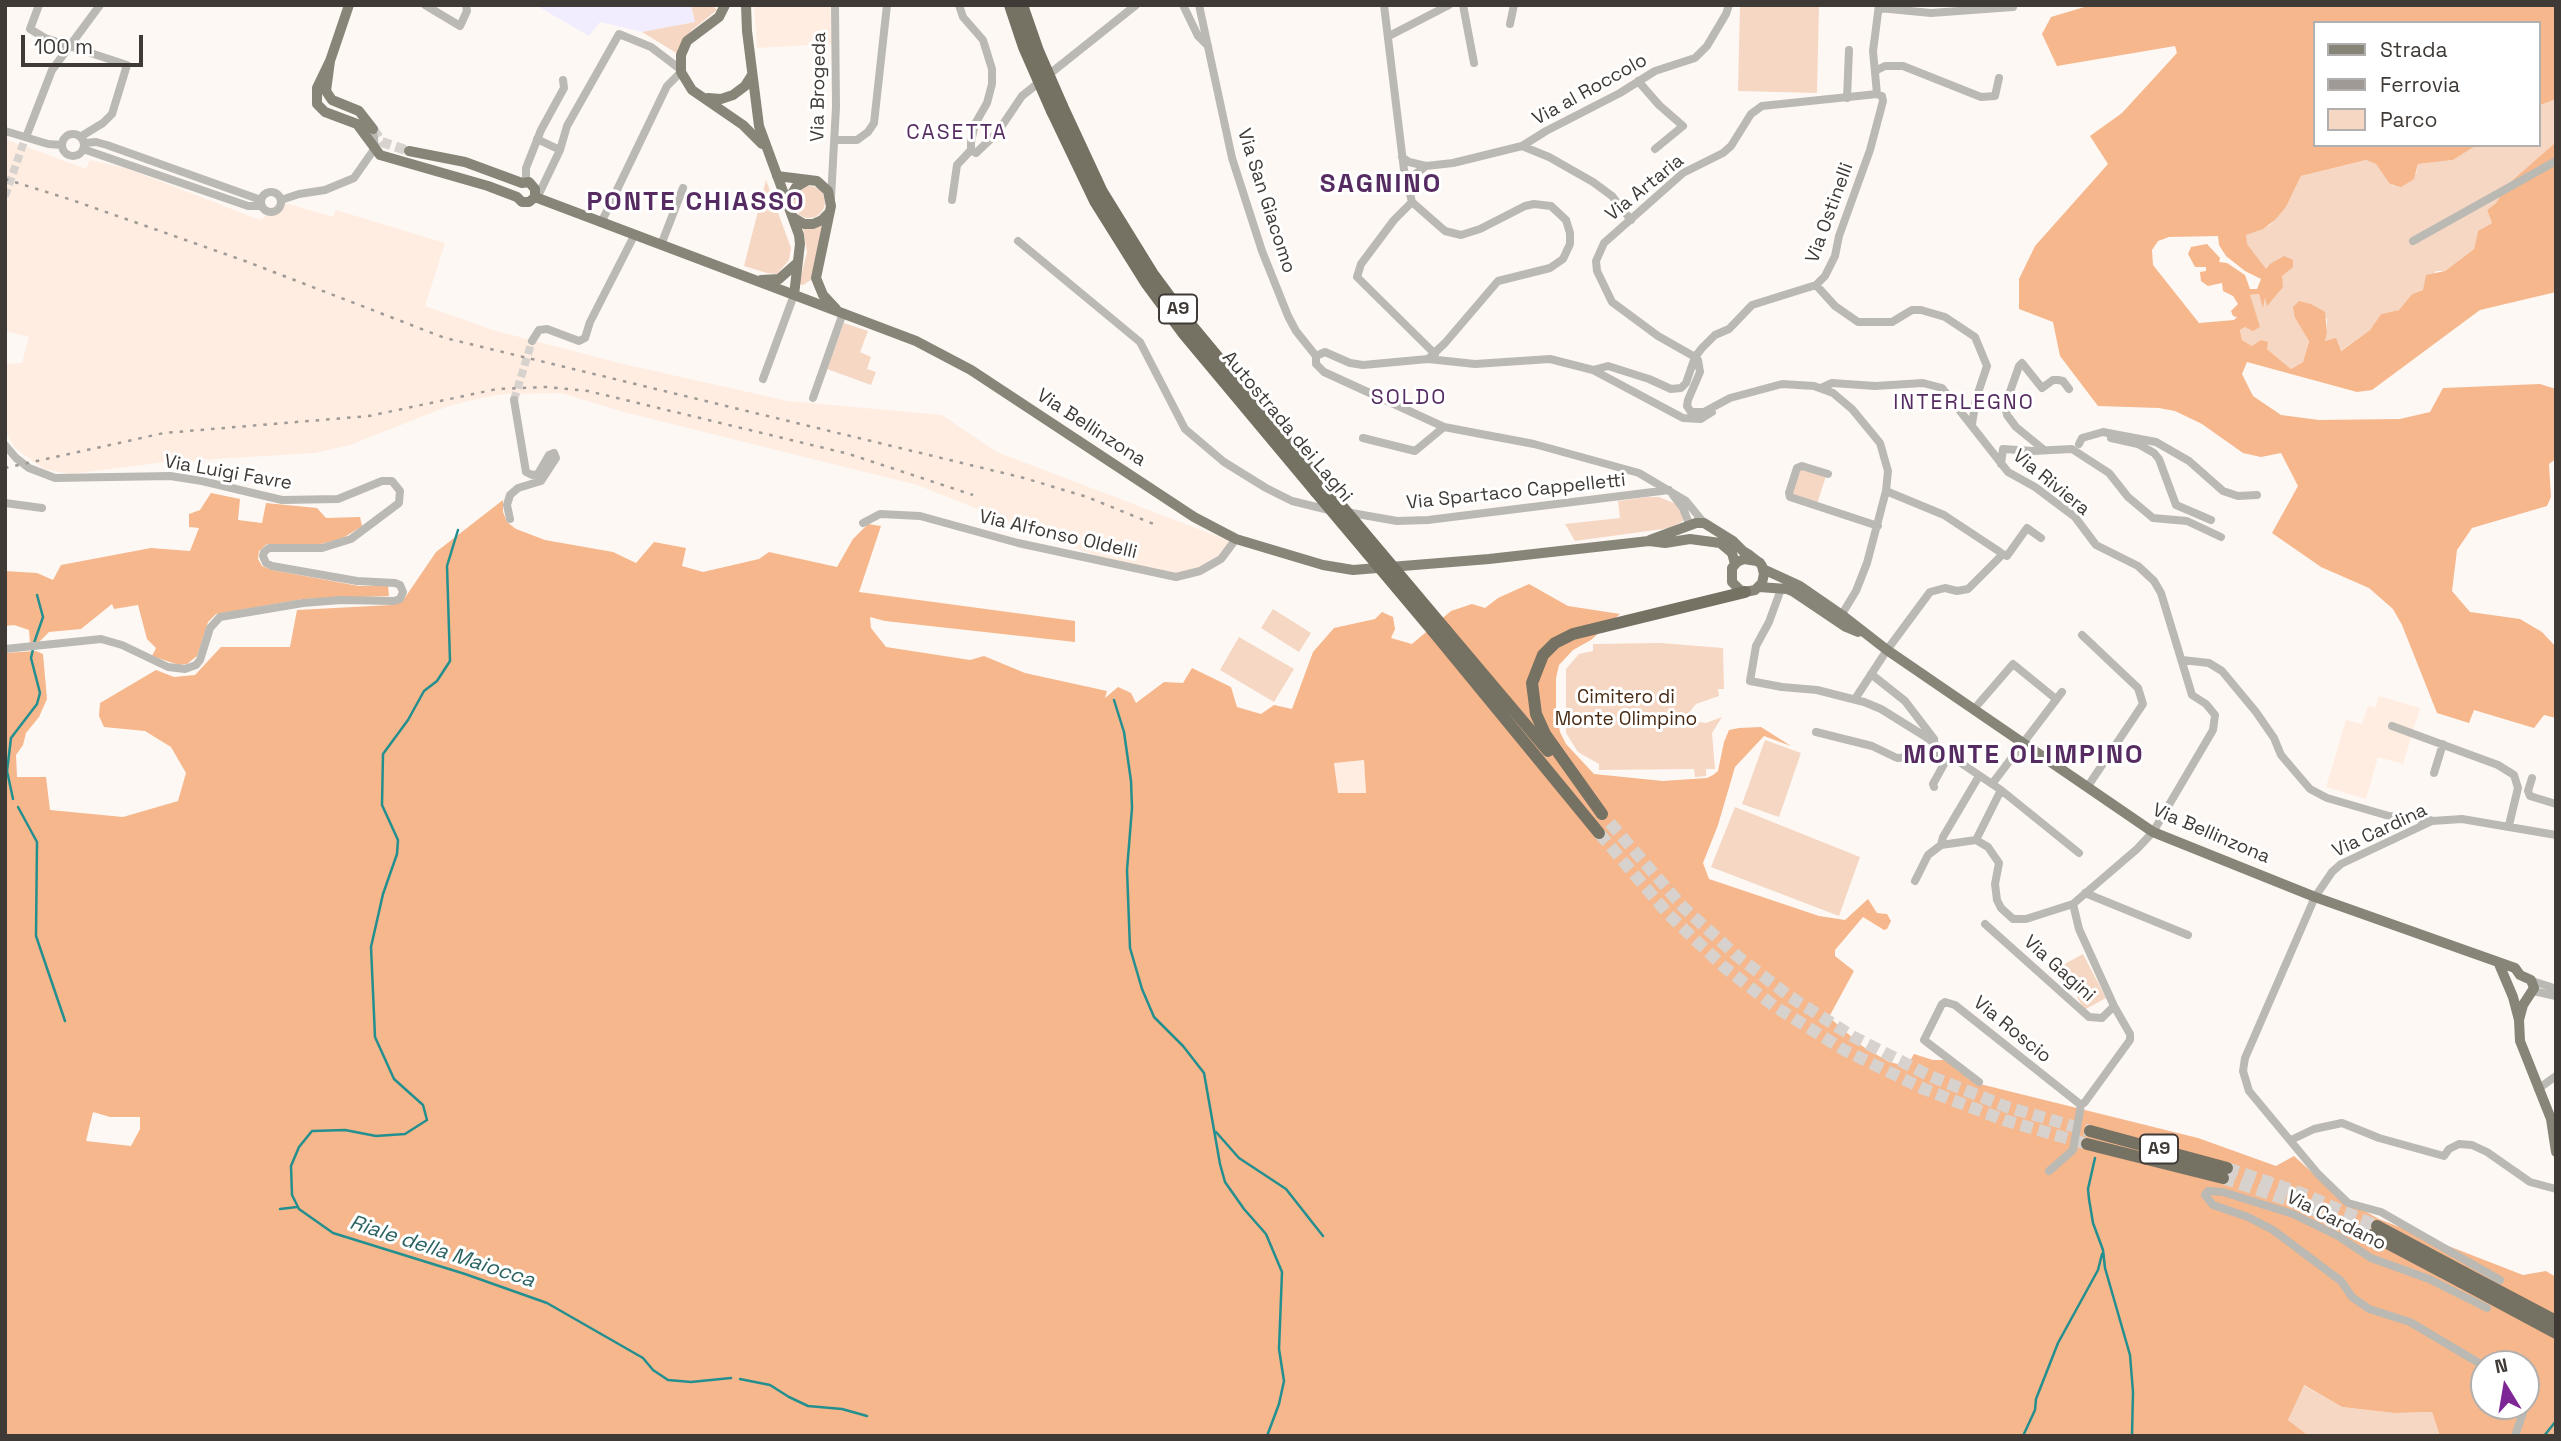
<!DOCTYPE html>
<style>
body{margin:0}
#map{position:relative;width:2561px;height:1441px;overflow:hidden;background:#fef8f4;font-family:"Space Grotesk",sans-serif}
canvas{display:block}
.frame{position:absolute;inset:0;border:7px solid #3f3a36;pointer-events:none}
.legend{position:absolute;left:2313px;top:21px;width:228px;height:126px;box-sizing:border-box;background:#fff;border:2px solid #b2b0af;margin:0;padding:9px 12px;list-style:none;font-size:21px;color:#3f3a36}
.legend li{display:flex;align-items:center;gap:14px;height:35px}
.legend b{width:35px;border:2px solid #b2b0af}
.north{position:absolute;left:2470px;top:1350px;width:70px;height:70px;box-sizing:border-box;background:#fff;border:2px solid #b2b0af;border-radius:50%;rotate:349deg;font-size:19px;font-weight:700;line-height:28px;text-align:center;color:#3f3a36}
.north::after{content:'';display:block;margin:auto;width:24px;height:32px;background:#7d2695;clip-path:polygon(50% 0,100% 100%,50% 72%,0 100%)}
.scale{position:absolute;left:21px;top:35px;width:122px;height:32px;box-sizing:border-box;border:4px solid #3f3a36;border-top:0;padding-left:9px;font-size:21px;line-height:24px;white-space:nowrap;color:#3f3a36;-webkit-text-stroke:5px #fff;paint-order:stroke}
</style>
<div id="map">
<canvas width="2561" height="1441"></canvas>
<div class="frame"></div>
<ul class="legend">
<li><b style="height:9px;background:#878478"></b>Strada</li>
<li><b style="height:9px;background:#9f9a96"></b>Ferrovia</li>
<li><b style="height:19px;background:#f5d7c3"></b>Parco</li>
</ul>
<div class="north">N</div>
<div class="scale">100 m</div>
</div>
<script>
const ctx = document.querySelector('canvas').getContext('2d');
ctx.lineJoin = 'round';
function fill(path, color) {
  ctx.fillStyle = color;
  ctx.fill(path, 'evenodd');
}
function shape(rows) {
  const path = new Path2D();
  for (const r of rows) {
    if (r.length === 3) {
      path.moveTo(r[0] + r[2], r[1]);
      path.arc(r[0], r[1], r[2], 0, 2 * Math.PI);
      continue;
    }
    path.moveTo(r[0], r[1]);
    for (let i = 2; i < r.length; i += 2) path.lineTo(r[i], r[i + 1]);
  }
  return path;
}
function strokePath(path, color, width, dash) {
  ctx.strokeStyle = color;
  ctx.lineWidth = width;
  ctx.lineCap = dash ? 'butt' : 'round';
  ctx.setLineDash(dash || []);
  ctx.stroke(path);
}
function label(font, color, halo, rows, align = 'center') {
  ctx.font = font + ' "Space Grotesk",sans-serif';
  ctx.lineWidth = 6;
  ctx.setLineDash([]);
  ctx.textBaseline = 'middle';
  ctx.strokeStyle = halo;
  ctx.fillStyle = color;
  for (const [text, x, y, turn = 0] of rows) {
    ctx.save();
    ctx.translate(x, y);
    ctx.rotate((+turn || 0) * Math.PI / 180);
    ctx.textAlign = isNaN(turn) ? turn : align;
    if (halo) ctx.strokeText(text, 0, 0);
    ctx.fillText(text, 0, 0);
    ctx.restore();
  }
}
fill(shape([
 [691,5,695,22,642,32,600,22,589,36,537,6]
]), '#f1edfe');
fill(shape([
 [754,5,830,5,832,44,757,48],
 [5,139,86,169,90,160,126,168,260,220,286,203,333,217,336,210,445,243,425,306,493,330,619,363,788,401,942,415,997,452,1230,541,1221,559,1176,577,1121,566,917,485,624,412,561,393,505,394,476,399,449,406,350,445,315,453,166,462,71,474,44,469,15,448,5,431,5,364,22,363,29,337,5,331],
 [2379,696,2420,708,2403,764,2378,757,2366,799,2326,787,2346,720,2362,724,2368,706,2375,708],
 [1364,760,1366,793,1338,794,1334,762]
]), '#ffede1');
fill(shape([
 [691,5,712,5,717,10,692,30,683,40,678,54,642,32,695,22],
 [1740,5,1819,5,1817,93,1738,91],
 [2556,99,2556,142,2507,185,2496,203,2487,210,2492,223,2478,231,2474,249,2445,271,2436,271,2423,290,2412,294,2399,310,2381,314,2370,330,2340,351,2325,341,2327,333,2327,318,2295,318,2309,340,2303,362,2291,369,2267,349,2252,346,2242,340,2240,330,2245,327,2250,295,2259,294,2263,305,2266,270,2247,244,2245,235,2270,225,2286,207,2301,176,2366,160,2376,164,2393,186,2416,174,2418,164,2453,160,2477,145,2538,145,2538,106],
 [766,180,791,248,789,260,777,274,767,273,744,266],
 [809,202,16],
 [824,224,811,280,803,285,799,284,807,252,803,228],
 [844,323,868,331,860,352,871,357,867,369,876,372,871,385,827,369],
 [1804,469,1826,476,1817,504,1793,496,1792,493,1800,471],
 [1647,497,1659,497,1676,504,1683,514,1683,521,1670,528,1575,541,1565,524,1620,518,1618,501],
 [1273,609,1311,633,1299,652,1261,628],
 [1239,637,1294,669,1274,702,1220,670],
 [1660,643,1723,648,1724,689,1718,689,1719,696,1696,704,1687,715,1693,721,1706,723,1722,717,1712,733,1715,769,1706,769,1706,776,1695,777,1694,769,1599,770,1599,764,1578,752,1566,733,1566,669,1579,654,1593,651,1593,644],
 [1765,740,1801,753,1779,817,1742,804],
 [1735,807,1860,857,1839,916,1711,867],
 [2083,954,2106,998,2084,1010,2061,966],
 [2303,1385,2342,1407,2394,1413,2432,1412,2440,1436,2309,1436,2288,1420]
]), '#f5d7c3');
fill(shape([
 [2091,5,2556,5,2556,99,2538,106,2538,23,2314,23,2314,145,2477,145,2453,160,2418,164,2414,179,2401,187,2390,184,2376,164,2366,160,2301,176,2286,207,2275,220,2263,229,2246,235,2247,244,2266,269,2270,264,2284,256,2293,260,2293,267,2282,276,2283,287,2267,306,2265,297,2263,308,2259,294,2250,295,2260,327,2253,331,2245,327,2240,330,2242,340,2252,346,2261,340,2268,342,2267,349,2291,369,2303,362,2309,341,2295,318,2293,307,2299,301,2311,304,2325,312,2327,333,2325,341,2336,338,2341,351,2370,330,2381,314,2399,310,2412,294,2423,290,2426,275,2445,271,2474,249,2478,231,2492,223,2487,210,2496,203,2507,185,2556,142,2556,292,2480,310,2372,390,2357,392,2247,362,2242,374,2253,396,2281,415,2319,420,2400,419,2430,412,2443,388,2540,384,2556,389,2556,459,2549,464,2551,497,2547,506,2472,528,2457,550,2452,591,2470,612,2520,619,2542,632,2556,647,2556,718,2544,715,2534,728,2474,710,2469,723,2437,713,2402,625,2393,609,2369,588,2321,567,2272,533,2298,486,2281,453,2261,457,2243,453,2202,424,2175,411,2159,408,2098,406,2060,356,2053,322,2019,309,2019,279,2035,246,2108,164,2090,136,2122,113,2177,53,2175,46,2057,66,2042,34,2051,17],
 [2218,236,2219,245,2226,256,2245,271,2261,279,2257,289,2250,289,2245,275,2227,263,2219,262,2220,258,2207,244,2191,247,2188,254,2195,267,2206,267,2206,271,2200,272,2201,281,2208,286,2222,283,2223,291,2233,296,2238,304,2231,311,2233,316,2237,317,2234,320,2199,323,2153,265,2152,250,2158,241,2169,237],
 [211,493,240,499,238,520,262,523,266,503,317,508,326,518,360,517,362,526,343,538,321,544,267,544,259,551,258,559,262,566,272,570,359,586,388,586,389,596,303,599,216,614,208,622,197,656,187,664,179,665,152,656,156,648,147,639,138,605,114,609,112,604,81,629,49,632,39,642,30,643,29,630,14,625,5,626,5,571,37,573,53,580,61,565,151,548,190,551,199,528,189,527,189,514,200,510],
 [503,500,503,512,507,522,516,529,545,540,613,552,636,563,654,542,686,548,682,566,703,572,759,559,769,552,837,567,853,539,868,524,881,526,859,592,1075,621,1075,642,885,621,870,617,871,628,886,647,970,660,984,656,1025,673,1107,691,1105,698,1118,687,1131,693,1136,703,1164,682,1183,683,1192,668,1231,687,1237,707,1261,714,1274,705,1292,709,1313,652,1334,628,1375,619,1382,612,1393,617,1395,629,1391,638,1412,644,1451,611,1472,604,1485,608,1498,598,1529,584,1568,606,1620,614,1591,640,1573,650,1559,665,1556,678,1556,711,1560,732,1566,744,1594,774,1663,781,1707,778,1713,775,1718,771,1724,742,1729,730,1739,728,1761,727,1791,746,1764,736,1735,767,1718,825,1703,863,1709,879,1819,916,1845,920,1868,899,1877,913,1887,914,1891,921,1887,929,1884,930,1863,917,1835,950,1835,956,1854,971,1829,1017,1862,1046,1889,1062,1907,1066,1914,1054,1933,1060,1946,1060,1980,1084,2198,1138,2276,1166,2294,1156,2338,1196,2379,1219,2523,1275,2546,1271,2556,1277,2556,1436,2440,1436,2432,1412,2394,1413,2342,1407,2304,1385,2288,1420,2309,1436,5,1436,5,653,36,651,43,654,47,699,39,717,26,733,23,745,16,755,17,777,46,777,50,810,123,817,178,801,186,773,171,747,145,731,104,727,99,716,100,703,156,670,174,677,195,675,221,647,290,647,297,610,391,605,402,602,436,552],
 [1364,760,1366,793,1338,793,1334,763],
 [93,1112,110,1117,140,1117,140,1129,131,1146,86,1141],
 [2484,1364,2526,1364,2526,1406,2484,1406]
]), '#f6b78c');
strokePath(shape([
 [458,530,447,566,450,661,437,681,424,691,408,720,383,754,382,805,398,840,397,854,383,894,371,947,375,1037,394,1079,423,1105,427,1120,405,1134,376,1136,345,1130,312,1131,299,1147,291,1166,292,1195,299,1209,333,1233,465,1274,547,1303,643,1358,653,1370,668,1380,691,1382,731,1378],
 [34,643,43,617,37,595],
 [1114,700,1124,732,1131,781,1132,808,1127,870,1130,948,1142,989,1154,1017,1183,1046,1204,1073,1220,1164,1225,1182,1244,1209,1266,1234,1282,1272,1279,1349,1284,1381,1279,1404,1267,1436],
 [13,799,7,771,11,738,37,704,40,693,31,658,33,649],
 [18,807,37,842,36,936,65,1021],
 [1216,1132,1239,1158,1286,1189,1323,1236],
 [2095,1158,2088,1189,2089,1199,2093,1223,2103,1250,2105,1268,2130,1355,2133,1392,2132,1436],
 [280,1209,297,1207],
 [740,1379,770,1385,789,1397,808,1406,842,1409,867,1416],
 [2023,1436,2035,1410,2036,1399,2058,1343,2098,1270,2102,1254],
 [2544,1436,2556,1421]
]), '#248f8f', 2.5);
strokePath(shape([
 [5,196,27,133],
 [514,400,532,341]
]), '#d8d2ce', 8, [8, 4]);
strokePath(shape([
 [373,129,382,142,409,151]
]), '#d8d2ce', 10, [10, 5]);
strokePath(shape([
 [1610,823,1683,907,1736,955,1789,996,1852,1036,1930,1076,2007,1107,2090,1131],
 [1599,833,1669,915,1724,967,1774,1006,1844,1050,1924,1089,2004,1120,2087,1144],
 [2227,1168,2301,1193,2377,1226],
 [2223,1178,2299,1204,2372,1235]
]), '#d8d2ce', 12, [12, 6]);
strokePath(shape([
 [39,5,30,29,45,38,127,65,112,114,103,123,80,137],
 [425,5,460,26,467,11,466,5],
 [959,5,963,17,983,40,992,69,992,84,987,103,975,124,971,142,971,150,976,153,997,133,1022,96,1136,5],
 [1183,5,1198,36,1208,46],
 [1199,5,1232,158,1262,251,1288,316,1296,331,1316,356],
 [1463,5,1474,63],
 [1879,8,1931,13,2013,7],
 [1510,24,1514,5],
 [1389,36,1449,5],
 [1877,70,1885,66,1903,66,1981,97,1995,96,1999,78],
 [1638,81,1659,105,1683,126,1655,149],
 [1847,98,1849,50],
 [5,131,48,144,62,145],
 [28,132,52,70,100,5],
 [73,145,11],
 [537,139,560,150],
 [835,140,857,140,868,132,874,123,887,5],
 [84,143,96,142,107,145,261,200],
 [1522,146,1546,131,1620,93,1655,71,1695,58,1707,46,1726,14,1729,5],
 [83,149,248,206,261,206],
 [1402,157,1409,162,1426,166,1453,163,1522,146,1549,157,1593,182,1612,196,1631,220],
 [526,182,526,168,541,130,564,88,563,80],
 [1407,185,1413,176,1426,166],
 [271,202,10],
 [537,198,560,150,567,126,619,34,651,47,680,69],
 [831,198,836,107,835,5],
 [281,200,299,194,325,190,354,178,375,148,373,129],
 [952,200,957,165,971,150],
 [1412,202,1394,220,1361,264,1357,277,1435,354],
 [601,223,667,86,681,72],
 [1018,241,1140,342,1185,429,1224,462,1266,488,1292,501,1333,511],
 [2413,241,2556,161],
 [661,245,683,188],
 [1816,285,1835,306,1858,322,1892,322,1912,310,1921,310,1945,317,1975,337,1987,366,1976,399,1972,424],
 [532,341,539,330,547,329,579,341,585,338,590,322,634,236],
 [1316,356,1325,352,1350,363,1363,365,1428,359,1445,343,1498,281,1550,268,1563,259,1570,244,1570,233,1566,220,1551,206,1534,204,1525,206,1480,229,1461,235,1445,231,1412,202,1404,170,1384,5],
 [1316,356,1316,364,1324,372,1444,427,1534,444,1639,473,1686,501,1704,523],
 [1695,357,1658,336,1612,302,1597,271,1596,261,1604,243,1683,173,1723,153,1731,146,1751,114,1762,106,1877,94],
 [1695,357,1698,360,1700,372,1688,400,1687,406,1691,412,1704,412,1730,398,1782,384,1814,386,1833,393,1852,409,1880,443,1888,471,1886,491,1867,563,1856,591,1839,619],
 [1428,359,1475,364,1550,359,1593,370,1683,418,1701,419,1712,412],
 [1593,370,1608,366,1649,379,1671,389,1681,388,1686,383,1695,357,1702,348,1715,335,1729,329,1752,305,1816,285,1825,276,1835,256,1839,236,1870,150,1883,101,1882,96,1877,94,1873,51,1879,5],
 [763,379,794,295],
 [1821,388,1832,383,1875,386,1923,383,1942,388,2008,472,2035,487,2075,517,2096,545,2138,566,2154,581,2161,593,2192,695,2206,704,2215,715,2213,730,2153,832,2137,849,2073,904,2026,919,2013,919,2001,908,1997,900,1995,884,1999,863,1988,847,1976,840,1941,845],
 [813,398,843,313],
 [1363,438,1415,451,1444,427],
 [2111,438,2138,444,2154,453,2159,459,2176,505,2211,520],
 [2079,444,2082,438,2103,432,2156,442,2189,461,2223,491,2238,496,2257,495],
 [5,445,16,458,29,468,55,478,170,476,202,481,282,500,338,499,382,481,392,481,400,491,399,503,351,539,322,548,269,548,264,552,263,556,266,563,272,566,357,581,395,583,400,585,403,592,400,599,394,601,341,600,303,603,220,617,210,628,200,660,196,665,185,669,168,667,122,645,101,639,5,649],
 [2043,449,2016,427,2007,415,2005,406,2019,366,2022,363,2042,388,2053,380,2058,380,2063,381,2069,389],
 [2001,464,2003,449,2033,451,2072,449,2109,473,2128,497,2153,518,2187,521,2221,537],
 [1828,474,1802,466,1797,468,1789,493,1790,497,1878,526],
 [1886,491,1944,515,2000,552],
 [1673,495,1683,508,1690,526],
 [5,503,42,508],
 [1346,512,1397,521,1428,520,1669,490],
 [510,519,507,505,510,495,518,488,541,481,556,458,554,453,549,455,538,474,532,475,526,472,514,400],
 [863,523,880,514,920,516,1018,543,1176,577,1200,571,1221,559,1236,539],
 [1781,589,1769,622,1756,646,1750,681,1782,687,1817,690,1864,702,1881,709,1926,737,1949,755,1933,784,1934,787],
 [2082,635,2138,688,2143,704,2088,786],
 [2182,660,2209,663,2222,671,2256,712,2274,738,2281,755,2310,789,2327,798,2389,816,2430,820],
 [1871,674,1905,701,1934,739],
 [1855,699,1887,650,1930,592,1945,588,1957,591,1968,589,2003,554,2007,556,2027,528,2041,538],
 [1974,709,2013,664,2056,699],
 [2392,726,2498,765,2514,775,2518,788,2509,825],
 [1816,732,1872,746,1897,758,1949,755,2001,790,2079,853],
 [2434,773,2443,744],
 [2532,778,2528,791,2530,796,2556,804],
 [1992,784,2062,692],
 [1976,840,2001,790],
 [1915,881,1928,855,1941,845,1943,837,1979,776],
 [2085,893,2188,935],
 [1985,924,2089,1017,2102,1018,2114,1006],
 [2532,981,2551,987,2556,992],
 [2533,991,2556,996],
 [1979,1082,1924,1040,1942,1004,1945,1002,1955,1005,2081,1105,2085,1102,2130,1040,2130,1034,2114,1006,2079,929,2073,904],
 [2538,1089,2556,1076],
 [2291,1140,2314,1129,2342,1123,2379,1138,2444,1156,2449,1149,2459,1144,2472,1145,2487,1152,2530,1182,2556,1189],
 [2049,1171,2073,1150,2081,1105],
 [2500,1280,2381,1212,2348,1203,2318,1174,2249,1091,2243,1071,2245,1058,2315,897,2332,872,2341,864,2432,821,2462,819,2556,835],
 [2484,1366,2410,1322,2369,1309,2352,1297,2341,1281,2273,1230,2248,1217,2213,1205,2205,1195,2208,1191,2223,1192,2293,1214,2338,1236,2371,1258,2429,1279,2487,1308],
 [2515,1436,2523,1413,2522,1406]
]), '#bbb9b3', 8);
strokePath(shape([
 [349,5,330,61,326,91,332,100,359,111,373,129],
 [725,5,719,17,687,41,681,55,681,72,692,90,743,125,762,144],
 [746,5,747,31,759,126,799,235,800,244,794,295],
 [330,61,317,88,317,104,325,112,357,124,380,155,488,186,517,197,522,202,529,202,535,197],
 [708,98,721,99,733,95,745,86,752,75],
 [409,151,465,162,522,183,529,182,535,189,535,197],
 [777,176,817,181,828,191,831,206,816,278,823,295,836,309],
 [535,197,916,341,971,370,1194,517,1236,539,1323,565,1353,570,1489,559,1649,541,1665,543,1690,539,1720,543,1732,553,1735,564],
 [787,202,796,187,808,180],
 [794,218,804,224,813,224,822,220,829,213],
 [761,280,779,279,796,264],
 [1650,540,1696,523,1704,523,1733,541,1743,551,1748,554,1757,561,1760,563,1762,566,1764,574,1762,583,1755,590,1745,592,1740,590,1732,582,1732,568,1737,562,1744,559,1757,561],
 [1763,569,1800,586,1842,615,1887,650,2153,832,2315,897,2515,968,2520,975,2531,980,2534,988,2523,1005,2519,1020],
 [1759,587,1787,589,1794,592,1846,627,1858,632],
 [2499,964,2513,997,2519,1020,2520,1041,2551,1119,2556,1152]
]), '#878478', 10);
strokePath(shape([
 [1062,106,1102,192,1152,273,1186,319,1328,490],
 [1052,111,1095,201,1147,284,1184,334,1316,492],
 [1445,629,1548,751],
 [1433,631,1599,833],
 [1602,814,1545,734,1536,714,1532,683,1543,655,1555,643,1573,634,1745,592],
 [2090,1131,2227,1168],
 [2087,1144,2223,1178],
 [2377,1226,2465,1273],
 [2372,1235,2461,1282]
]), '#757163', 12);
strokePath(shape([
 [5,179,72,200,245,261,445,338,1024,478,1087,497,1156,525],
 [5,468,164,433,369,416,497,389,546,387,588,391,849,454,973,495]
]), '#9f9a96', 2.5, [3.5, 7]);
strokePath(shape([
 [1010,5,1024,47,1052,111],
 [1022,5,1038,51,1062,106],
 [1328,490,1445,629],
 [1316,492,1433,631],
 [2465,1273,2556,1321],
 [2461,1282,2556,1333]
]), '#757163', 12);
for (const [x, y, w] of [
 [1178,309,38],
 [2159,1149,38]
]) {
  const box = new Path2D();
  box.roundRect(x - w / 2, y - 14.5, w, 29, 5);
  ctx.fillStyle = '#fff';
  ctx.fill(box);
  strokePath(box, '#3f3a36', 2);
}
label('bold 18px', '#3f3a36', null, [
 ["A9",1178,309],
 ["A9",2159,1149]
]);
label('19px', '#3f3a36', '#fff', [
 ["Via Brogeda",819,87,-89],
 ["Via al Roccolo",1590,90,-29],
 ["Via Artaria",1645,188,-39],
 ["Via San Giacomo",1266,201,72],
 ["Via Ostinelli",1830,213,-70],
 ["Autostrada dei Laghi",1287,427,50],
 ["Via Bellinzona",1091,428,33],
 ["Via Luigi Favre",228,473,10],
 ["Via Riviera",2051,483,39],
 ["Via Spartaco Cappelletti",1516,492,-6],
 ["Via Alfonso Oldelli",1058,535,13],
 ["Via Cardina",2380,831,-25],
 ["Via Bellinzona",2211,834,23],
 ["Via Gagini",2059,969,42],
 ["Via Roscio",2012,1030,39],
 ["Via Cardano",2336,1221,27]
]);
label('19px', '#492a13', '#fff', [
 ["Cimitero di",1626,698],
 ["Monte Olimpino",1626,720]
]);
ctx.letterSpacing = '2px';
label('21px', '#552b61', '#fff', [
 ["CASETTA",957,133],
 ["SOLDO",1409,398],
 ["INTERLEGNO",1964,403]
]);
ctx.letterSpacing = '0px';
label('italic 21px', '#2a6161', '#fff', [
 ["Riale della Maiocca",442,1252,18]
]);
ctx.letterSpacing = '2px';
label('bold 26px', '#552b61', '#fff', [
 ["SAGNINO",1381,185],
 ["PONTE CHIASSO",696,203],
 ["MONTE OLIMPINO",2024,756]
]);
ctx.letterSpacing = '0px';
</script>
